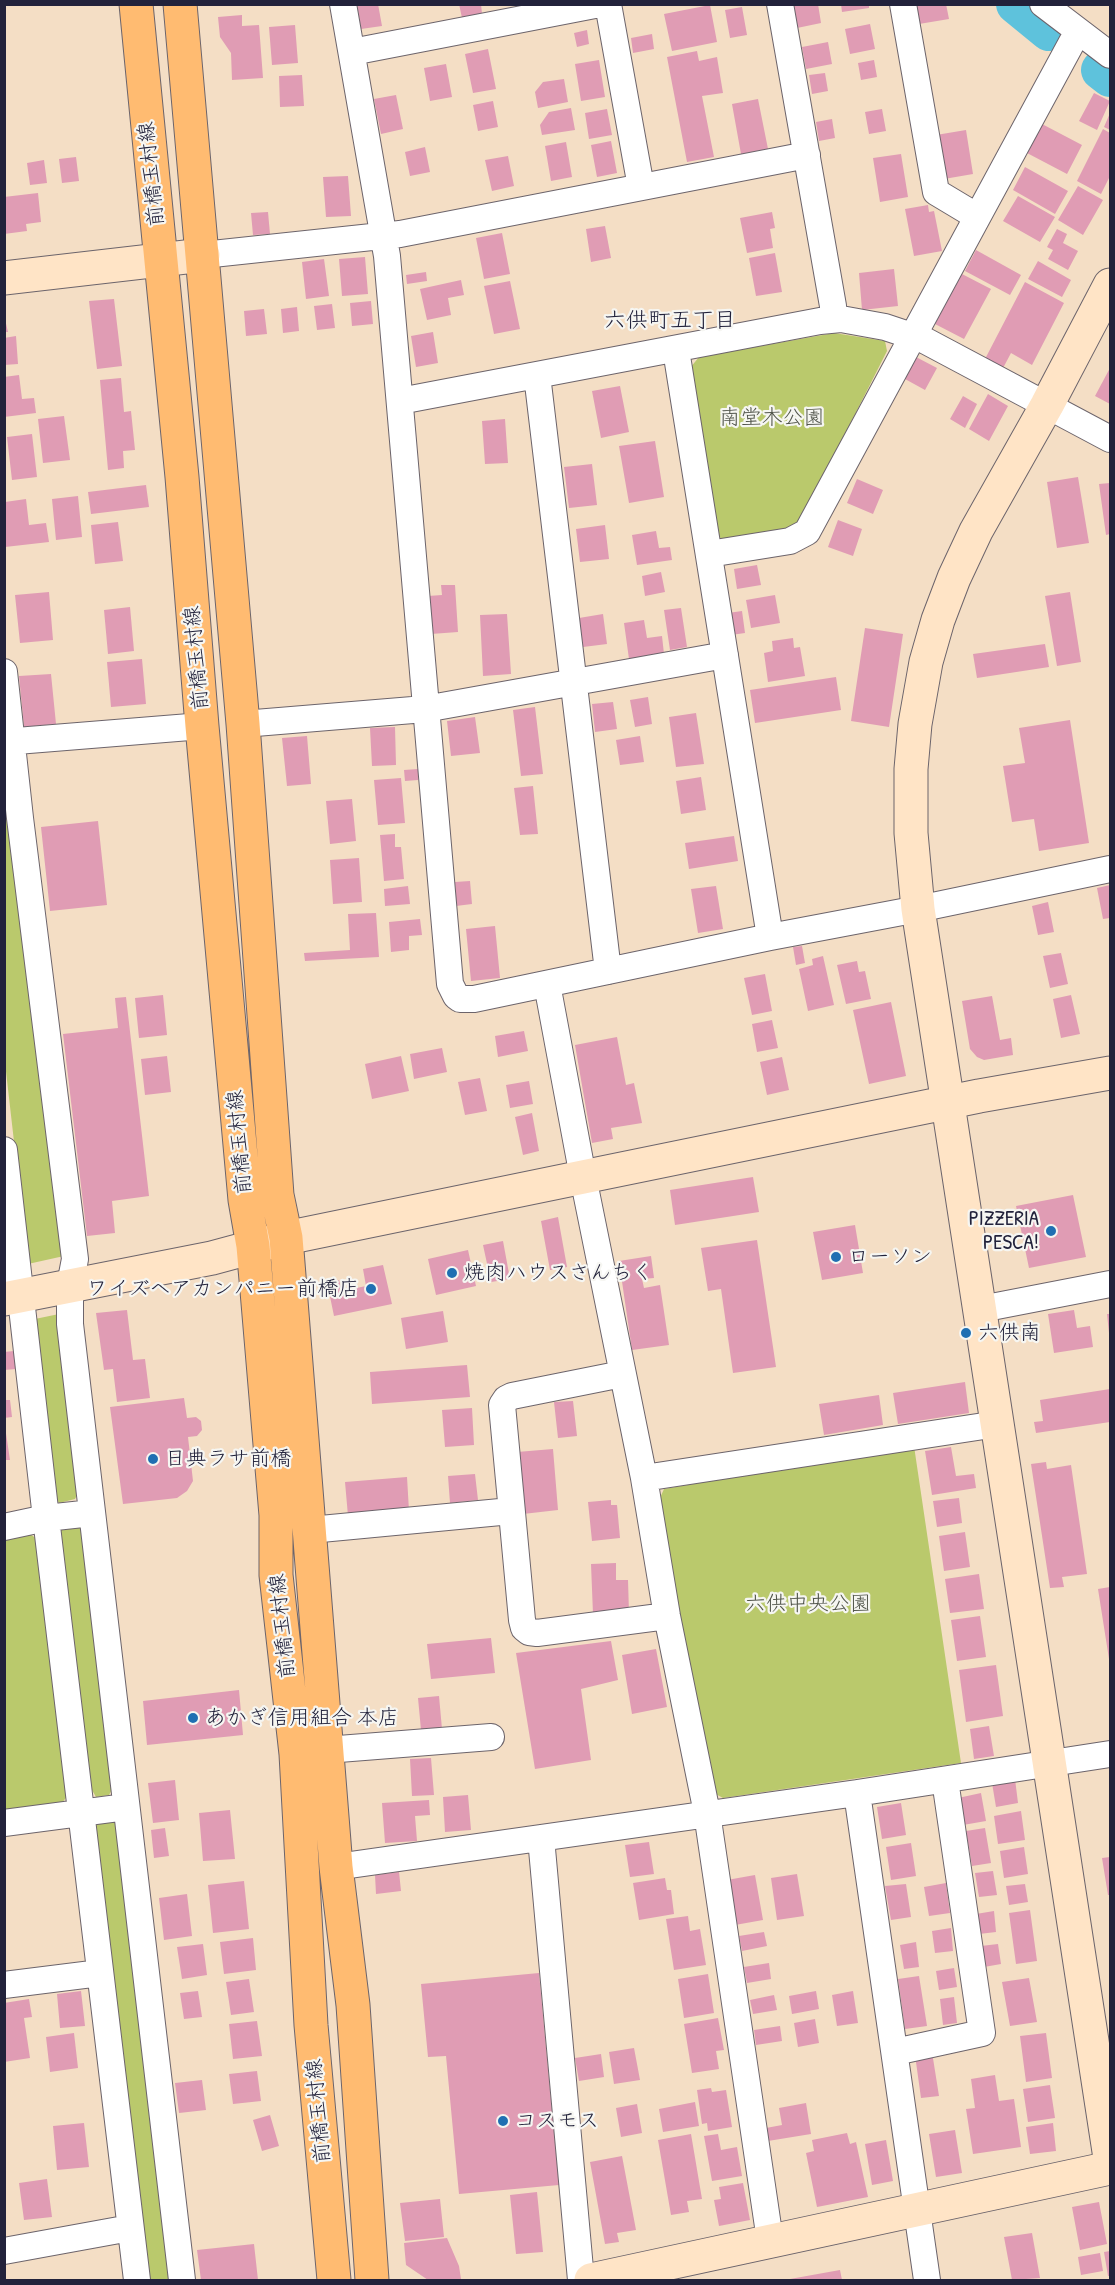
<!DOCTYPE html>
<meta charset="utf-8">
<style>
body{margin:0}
#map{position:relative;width:1115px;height:2285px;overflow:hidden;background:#f4dec5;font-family:"Patrick Hand",sans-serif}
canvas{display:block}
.frame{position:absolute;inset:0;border:6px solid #22223b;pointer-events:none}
</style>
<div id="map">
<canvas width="1115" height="2285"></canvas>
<div class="frame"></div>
</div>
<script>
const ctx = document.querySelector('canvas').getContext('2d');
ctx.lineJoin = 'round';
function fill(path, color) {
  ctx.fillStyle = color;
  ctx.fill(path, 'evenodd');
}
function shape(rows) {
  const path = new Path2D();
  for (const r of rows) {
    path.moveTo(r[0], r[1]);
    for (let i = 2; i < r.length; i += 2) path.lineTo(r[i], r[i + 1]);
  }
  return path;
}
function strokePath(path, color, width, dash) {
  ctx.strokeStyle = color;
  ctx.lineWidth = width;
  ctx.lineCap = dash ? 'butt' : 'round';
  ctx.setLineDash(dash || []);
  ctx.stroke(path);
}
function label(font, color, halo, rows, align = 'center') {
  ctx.font = font + ' "Patrick Hand","Klee One",sans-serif';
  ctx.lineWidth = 4.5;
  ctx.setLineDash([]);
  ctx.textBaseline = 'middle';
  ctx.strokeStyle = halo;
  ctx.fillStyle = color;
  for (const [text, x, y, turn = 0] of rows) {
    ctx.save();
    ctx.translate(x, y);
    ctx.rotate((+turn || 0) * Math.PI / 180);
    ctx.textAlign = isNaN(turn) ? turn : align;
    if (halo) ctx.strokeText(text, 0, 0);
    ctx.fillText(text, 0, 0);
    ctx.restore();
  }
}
fill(shape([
 [834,333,885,341,887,351,801,521,789,530,723,540,715,533,690,368,699,357],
 [4,759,64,1256,28,1264,4,1054],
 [59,1314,80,1489,75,1499,59,1503,54,1495,35,1319],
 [914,1446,961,1763,723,1798,712,1792,659,1500,664,1489],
 [79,1523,86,1532,114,1786,109,1795,96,1797,92,1790,60,1533,61,1525],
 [28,1533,39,1540,69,1794,61,1804,4,1810,4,1538],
 [112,1817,118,1822,172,2280,146,2280,94,1825,96,1820]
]), '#bac96c');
strokePath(shape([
 [1016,4,1049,31],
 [1101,70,1110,77]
]), '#5ec2dc', 40);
fill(shape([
 [357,4,378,4,382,26,361,29],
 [459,4,481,4,482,14,462,18],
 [793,4,818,4,821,23,797,28],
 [841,4,869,4,869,8,842,12],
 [910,4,946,4,949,19,913,25],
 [710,5,717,42,672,51,664,14],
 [742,7,747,35,730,38,725,10],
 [242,15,242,26,259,25,263,78,232,80,231,53,220,37,218,17],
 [870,24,875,49,850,54,845,29],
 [295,25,298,63,272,65,269,27],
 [587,30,589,44,577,47,574,33],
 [652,34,654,49,633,53,631,38],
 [828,42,832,64,806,69,802,47],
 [488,49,496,89,473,93,465,54],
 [697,51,699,61,717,57,723,93,702,96,714,157,687,162,667,57],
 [599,60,605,97,581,101,575,64],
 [874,60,877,77,861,80,858,63],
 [446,64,452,97,430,101,424,68],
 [825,73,828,91,812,94,809,75],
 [302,75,304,106,280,107,279,76],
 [564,79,568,102,538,108,535,92,543,82],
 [1094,93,1110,101,1097,130,1079,121],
 [396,95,403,129,381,134,374,99],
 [758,99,768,149,741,154,732,104],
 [493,101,498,127,478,131,473,105],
 [571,108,575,130,542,135,540,125,549,112],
 [607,109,612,135,589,139,585,113],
 [882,109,886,131,869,134,865,112],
 [1110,113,1110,130,1104,127],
 [832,119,835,138,819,141,816,122],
 [1042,124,1082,145,1067,174,1027,153],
 [1103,129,1110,133,1110,176,1101,194,1077,181],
 [966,130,973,174,944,179,936,135],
 [611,141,617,173,597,177,591,145],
 [566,142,572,177,551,181,545,146],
 [425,147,430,172,410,176,405,152],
 [901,154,908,197,880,202,873,158],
 [508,156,514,186,492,191,485,160],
 [76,157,79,181,62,183,59,159],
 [44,160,47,183,30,185,27,163],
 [1025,167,1068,191,1055,214,1013,190],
 [348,176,351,216,326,217,323,177],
 [1078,186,1103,200,1083,235,1058,220],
 [38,193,41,222,26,224,27,231,4,234,4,197],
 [1018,196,1055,217,1040,242,1003,221],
 [928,205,929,212,934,211,942,251,914,256,905,209],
 [268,212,270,234,253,235,251,213],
 [772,212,775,228,770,229,773,248,747,253,740,218],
 [605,226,611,258,591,262,586,229],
 [1057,229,1067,234,1063,243,1078,251,1068,270,1048,259,1053,250,1047,247],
 [502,233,510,274,484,279,476,238],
 [976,250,1021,275,1010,295,965,271],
 [775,253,782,292,756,296,749,258],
 [365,257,368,294,342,296,339,259],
 [324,259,329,296,306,299,302,262],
 [1038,261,1071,280,1062,297,1028,279],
 [894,269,898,306,862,310,859,273],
 [426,272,427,281,407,284,406,275],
 [962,274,991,289,964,339,935,324],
 [461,280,464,295,448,298,451,315,427,320,420,289],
 [510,281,520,329,494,334,484,286],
 [1025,282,1064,303,1032,365,1011,353,1002,370,984,361],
 [114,299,122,366,97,369,89,301],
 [371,301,373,324,352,326,350,303],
 [332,304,335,328,317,330,314,306],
 [297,307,299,331,283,333,281,309],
 [264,309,267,334,246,336,244,311],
 [4,315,8,332,4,332],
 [433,332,438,363,416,367,411,336],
 [16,336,18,364,4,365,4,338],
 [916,357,937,368,925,390,905,379],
 [1110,368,1110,404,1095,396],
 [19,375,22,399,34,398,36,413,4,417,4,377],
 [121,378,124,412,131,411,135,450,123,451,124,468,108,470,100,380],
 [620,386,629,432,601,438,592,391],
 [988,394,1008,406,989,441,969,429],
 [963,396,977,404,965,428,950,419],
 [64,416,70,460,43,463,38,419],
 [505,419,508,463,485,464,482,421],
 [32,434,37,477,12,480,7,437],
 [655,441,664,497,629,503,619,446],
 [592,464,597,505,569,508,564,467],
 [1078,477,1089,543,1057,548,1047,482],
 [857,479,883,490,873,514,847,503],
 [1110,483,1110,534,1106,535,1099,484],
 [146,485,149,507,91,514,88,492],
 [78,496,82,537,56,540,52,499],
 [26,499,29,525,46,523,49,542,5,547,5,502],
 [838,520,862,529,853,556,828,547],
 [118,522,123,561,95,564,91,525],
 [605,525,609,559,580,562,576,529],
 [656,531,659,548,670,547,672,560,637,565,632,535],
 [757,565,761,585,737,589,734,569],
 [661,572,665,592,645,596,642,576],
 [441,585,455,585,458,632,431,634,428,596,442,595],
 [49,592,53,640,20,643,15,595],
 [1070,592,1081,662,1057,666,1045,596],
 [775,595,780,623,751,628,746,600],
 [130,607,134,651,108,654,104,610],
 [681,608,687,647,670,650,664,610],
 [742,611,745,633,731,635,728,613],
 [507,614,511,674,483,676,480,615],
 [603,614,607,644,583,647,579,618],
 [644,620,647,638,662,636,664,654,629,659,624,623],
 [865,628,903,634,889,727,851,721],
 [793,638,794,648,800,647,805,676,768,682,764,653,773,651,772,641],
 [1045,644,1049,667,977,678,973,654],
 [142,659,146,704,111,707,107,662],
 [51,674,56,724,24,727,19,676],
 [836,677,841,710,755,723,750,690],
 [648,697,652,724,635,727,630,700],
 [613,702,617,729,595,732,592,704],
 [535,707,543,774,521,776,513,710],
 [696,713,704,764,676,767,669,717],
 [475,717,480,753,451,756,447,721],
 [1070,720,1089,843,1039,851,1034,819,1012,822,1003,766,1025,763,1019,728],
 [395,727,396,765,372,766,370,728],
 [307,736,311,784,287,786,282,738],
 [640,736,644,762,620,765,616,740],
 [418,769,418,780,405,781,404,770],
 [701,777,706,810,681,814,676,781],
 [401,778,405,823,378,825,374,780],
 [533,786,538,834,520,835,514,788],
 [352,799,356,841,330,844,326,801],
 [98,821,107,905,50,911,41,827],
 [395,834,395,847,401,847,404,879,384,881,380,835],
 [734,836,738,861,689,869,685,843],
 [359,858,362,902,333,904,330,860],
 [470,881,472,904,456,906,455,882],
 [1110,885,1110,918,1103,919,1097,888],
 [408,886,410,904,385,906,384,889],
 [716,886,723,929,698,933,691,889],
 [1048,902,1054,932,1038,935,1032,906],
 [376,913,379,957,305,961,304,953,350,950,348,914],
 [420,919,422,935,409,936,409,950,391,952,389,922],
 [495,926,500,978,471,981,466,929],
 [802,946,805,963,796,965,793,947],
 [1061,953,1068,984,1050,988,1043,956],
 [823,956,834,1005,808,1011,799,969,813,965,812,959],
 [857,961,859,972,865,971,871,999,846,1004,837,965],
 [765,974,772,1011,752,1015,744,978],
 [163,995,167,1035,139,1038,135,998],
 [1071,995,1080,1034,1061,1038,1053,999],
 [992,996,1000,1040,1011,1038,1013,1055,984,1060,977,1057,970,1049,962,1001],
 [126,997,149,1196,112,1201,115,1233,87,1236,63,1034,118,1028,115,998],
 [891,1002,906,1076,869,1084,853,1010],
 [772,1020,778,1048,757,1052,752,1024],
 [524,1031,528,1051,498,1057,495,1036],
 [617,1037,626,1085,634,1083,642,1123,611,1128,613,1139,592,1143,575,1045],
 [442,1048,447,1072,414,1079,410,1054],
 [167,1056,171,1092,145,1095,141,1059],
 [401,1056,409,1091,372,1099,365,1064],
 [782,1057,789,1090,767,1095,760,1062],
 [480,1078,487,1111,465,1115,458,1082],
 [529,1081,533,1104,510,1108,506,1085],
 [532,1113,539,1151,523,1155,515,1117],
 [753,1177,759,1212,675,1225,670,1190],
 [1073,1195,1086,1257,1029,1268,1016,1206],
 [558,1217,567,1267,550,1270,541,1221],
 [855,1225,863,1273,822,1280,813,1232],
 [757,1240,776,1367,733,1373,721,1289,708,1291,701,1248],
 [503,1241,510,1279,491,1282,483,1245],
 [468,1250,476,1286,436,1295,428,1259],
 [651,1256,654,1278,642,1279,644,1288,660,1285,669,1345,632,1350,619,1261],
 [383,1265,392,1304,334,1316,327,1282,339,1280,342,1291,366,1286,363,1269],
 [127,1310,133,1360,145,1359,150,1398,117,1402,113,1369,104,1370,96,1313],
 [1074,1310,1077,1328,1090,1326,1093,1347,1054,1353,1048,1314],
 [443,1311,448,1342,406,1349,401,1318],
 [1107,1314,1110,1314,1110,1333,1109,1333],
 [14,1351,16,1369,4,1370,4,1352],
 [467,1365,470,1397,372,1404,370,1372],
 [965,1382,969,1413,898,1424,893,1393],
 [1110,1389,1110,1422,1036,1433,1034,1422,1043,1421,1040,1400],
 [879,1395,883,1425,824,1435,819,1404],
 [184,1398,187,1418,196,1417,201,1421,202,1430,197,1436,188,1437,193,1481,187,1491,177,1498,123,1504,110,1407],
 [4,1400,10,1400,12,1417,4,1418],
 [573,1401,577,1436,558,1438,554,1402],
 [472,1408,474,1445,445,1447,442,1410],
 [4,1420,10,1460,4,1460],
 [951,1447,956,1476,974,1474,976,1488,932,1495,925,1451],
 [553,1449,558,1510,523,1514,517,1452],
 [1046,1462,1047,1469,1071,1465,1087,1574,1062,1577,1064,1587,1050,1588,1031,1464],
 [475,1474,478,1500,450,1503,448,1476],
 [407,1477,409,1511,348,1516,345,1482],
 [959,1498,962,1523,937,1527,933,1501],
 [611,1500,611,1505,617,1505,620,1538,592,1541,588,1502],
 [965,1532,970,1567,944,1571,939,1536],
 [616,1563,616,1580,628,1580,629,1613,593,1614,591,1564],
 [979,1574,984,1609,950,1613,945,1579],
 [1110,1587,1110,1659,1109,1659,1098,1589],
 [980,1616,986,1657,957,1661,951,1620],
 [491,1638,495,1673,431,1679,427,1644],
 [611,1641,618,1680,581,1689,591,1760,535,1769,516,1653],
 [656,1649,667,1707,632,1714,622,1655],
 [996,1665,1003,1716,966,1722,959,1670],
 [239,1690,243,1735,147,1745,143,1701],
 [439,1696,442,1729,421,1730,418,1698],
 [989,1726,994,1756,974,1759,970,1729],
 [431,1758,434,1795,412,1796,410,1759],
 [1015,1779,1018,1803,996,1807,992,1783],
 [175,1780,179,1820,153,1823,148,1783],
 [981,1793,986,1821,963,1825,958,1798],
 [468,1795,471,1830,445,1832,443,1797],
 [429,1800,430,1815,415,1816,417,1841,385,1843,382,1803],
 [901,1803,906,1835,882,1839,877,1807],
 [230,1810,235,1859,203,1861,199,1813],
 [1021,1811,1025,1840,998,1844,994,1816],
 [165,1828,169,1856,154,1858,151,1830],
 [985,1828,991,1863,972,1866,966,1831],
 [649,1842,654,1874,630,1877,625,1845],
 [911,1843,916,1876,891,1880,886,1847],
 [1024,1847,1028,1874,1004,1878,1000,1851],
 [1110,1857,1110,1895,1108,1895,1102,1858],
 [993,1871,997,1895,979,1897,975,1873],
 [399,1872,401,1891,376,1894,375,1875],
 [797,1874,804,1916,777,1920,771,1878],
 [755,1875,763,1920,735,1925,727,1880],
 [665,1878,667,1890,671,1890,674,1914,639,1920,633,1883],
 [244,1881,249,1929,213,1933,208,1885],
 [946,1883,950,1913,929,1916,924,1887],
 [906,1884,911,1917,891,1920,885,1886],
 [1025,1884,1028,1902,1009,1905,1006,1886],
 [187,1894,192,1936,164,1940,159,1898],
 [1030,1910,1037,1961,1016,1964,1009,1913],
 [994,1911,996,1932,979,1934,976,1914],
 [688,1916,690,1931,700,1929,706,1965,674,1970,666,1919],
 [951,1928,953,1951,935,1953,932,1931],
 [764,1932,767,1946,742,1951,739,1936],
 [253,1938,256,1970,224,1974,220,1942],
 [916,1942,919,1967,904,1969,900,1945],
 [203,1944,207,1975,182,1979,177,1947],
 [998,1944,1001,1964,984,1967,981,1946],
 [769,1963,771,1979,747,1983,744,1967],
 [954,1968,957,1987,939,1990,936,1971],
 [539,1973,559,2185,459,2194,446,2056,428,2057,421,1984],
 [708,1974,714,2013,684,2018,678,1979],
 [919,1976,927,2026,905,2029,898,1979],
 [1029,1978,1037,2022,1010,2026,1002,1982],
 [249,1979,254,2012,231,2015,226,1982],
 [81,1991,85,2026,60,2028,57,1994],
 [198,1991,202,2017,184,2019,180,1993],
 [816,1991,819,2009,792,2014,789,1996],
 [853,1991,858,2023,837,2026,832,1995],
 [774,1995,777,2010,753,2014,750,2000],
 [954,1997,957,2023,943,2025,940,1999],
 [29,1999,32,2017,24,2018,30,2058,4,2062,4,2003],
 [718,2018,724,2050,716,2051,719,2069,692,2073,684,2024],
 [815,2019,819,2043,798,2047,794,2023],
 [257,2021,262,2056,233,2059,229,2024],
 [780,2026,782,2041,756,2045,754,2030],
 [74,2033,78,2068,50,2072,46,2037],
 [1046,2033,1052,2078,1026,2082,1020,2036],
 [634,2048,640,2080,614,2084,609,2052],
 [932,2052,939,2096,921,2098,915,2055],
 [601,2054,604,2077,579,2081,575,2058],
 [257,2071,261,2101,233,2104,229,2074],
 [995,2075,999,2101,1014,2099,1021,2147,973,2154,966,2109,975,2108,971,2079],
 [202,2080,206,2110,179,2113,175,2083],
 [1050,2085,1055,2118,1028,2122,1023,2089],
 [711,2088,712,2092,726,2090,732,2127,708,2131,707,2123,702,2124,697,2090],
 [695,2102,699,2126,663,2132,659,2109],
 [806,2103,811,2134,768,2141,766,2128,782,2125,779,2108],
 [637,2104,642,2133,621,2137,616,2108],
 [270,2115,279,2146,262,2151,253,2120],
 [84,2123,89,2167,57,2170,53,2126],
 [1053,2123,1056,2151,1030,2154,1026,2127],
 [955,2130,962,2173,936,2177,929,2134],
 [847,2133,850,2144,856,2142,868,2197,817,2207,806,2153,814,2151,812,2140],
 [691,2134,702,2199,687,2201,689,2212,671,2215,658,2140],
 [718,2134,721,2150,737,2147,742,2176,712,2181,704,2136],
 [886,2140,893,2181,872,2185,865,2144],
 [622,2156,636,2230,617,2233,619,2242,605,2244,590,2162],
 [47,2179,52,2217,24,2220,19,2183],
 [743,2183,750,2220,719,2226,714,2200,721,2199,719,2187],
 [537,2192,543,2252,516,2254,510,2195],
 [440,2199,444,2237,405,2241,400,2203],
 [1099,2202,1107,2244,1080,2250,1072,2207],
 [1032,2233,1040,2278,1012,2280,1004,2237],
 [447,2238,459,2266,461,2279,428,2280,406,2265,404,2243],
 [254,2244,258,2280,201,2280,197,2250],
 [1110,2251,1110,2276,1108,2276,1104,2252],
 [1100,2253,1103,2271,1081,2275,1078,2257],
 [840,2270,842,2280,790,2280,790,2279]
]), '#e09cb4');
const street = shape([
 [343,4,387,256,450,984,456,996,460,999,474,999,770,937,918,909,1110,869],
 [608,4,641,187],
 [780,4,833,306,833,319],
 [903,4,936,192,976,216],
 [1043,4,1110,55],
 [352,52,600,4],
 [203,255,400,234,807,155],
 [676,350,770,937],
 [537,375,608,971],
 [400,401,820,321,841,319,885,327,924,340,1110,439],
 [709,554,790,541,807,532,1078,31],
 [4,672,20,818,75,1259,70,1285,70,1324,182,2280],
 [243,724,425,709,725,655],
 [4,742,202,726],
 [547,984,583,1177,644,1478,667,1616,707,1813,770,2240],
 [4,1150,46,1518,137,2280],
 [981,1309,1110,1284],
 [622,1374,512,1396,506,1399,502,1405,522,1620,524,1628,529,1632,537,1633,667,1616],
 [644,1478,997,1424],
 [4,1527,46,1518,92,1513],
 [310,1530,511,1511],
 [326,1750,491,1737],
 [857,1793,927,2280],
 [4,1823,126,1807],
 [541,1838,581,2280],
 [336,1867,857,1793,1110,1754],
 [4,1985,100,1973],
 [895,2052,982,2033,945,1780],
 [4,2251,130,2228]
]);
const secondary = shape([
 [4,278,203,255],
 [1110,285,1047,405,976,531,954,578,938,620,926,662,915,724,911,769,911,833,918,909,1110,2158],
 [4,1299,212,1258,286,1238,583,1177,979,1096,1110,1073],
 [591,2280,1110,2168]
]);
const primary = shape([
 [136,4,182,477,202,726,245,1200,253,1246,257,1291,276,1515,276,1575,296,1754,311,2025,334,2280],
 [180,4,243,724,277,1195,286,1238,336,1867,353,2005,372,2280]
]);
strokePath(street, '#6c646b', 28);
strokePath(secondary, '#6c646b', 35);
strokePath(primary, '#6c646b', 35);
strokePath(street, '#fff', 26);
strokePath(secondary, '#ffe4c6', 33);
strokePath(primary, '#ffbb71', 33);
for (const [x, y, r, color] of [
 [1051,1231,6,"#1f6fb2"],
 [836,1257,6,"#1f6fb2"],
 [452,1273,6,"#1f6fb2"],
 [371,1289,6,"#1f6fb2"],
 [966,1333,6,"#1f6fb2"],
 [153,1459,6,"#1f6fb2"],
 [193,1718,6,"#1f6fb2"],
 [503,2121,6,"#1f6fb2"]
]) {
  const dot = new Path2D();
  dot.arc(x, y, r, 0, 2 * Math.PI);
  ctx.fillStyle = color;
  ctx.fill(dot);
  strokePath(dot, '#f6f6f2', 2);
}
label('21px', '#22223b', '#f6f6f2', [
 ["前橋玉村線",152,174,-96],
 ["前橋玉村線",197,658,-95],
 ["前橋玉村線",240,1142,-95],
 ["前橋玉村線",283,1626,-96],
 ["前橋玉村線",319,2111,-95]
]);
label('21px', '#50544a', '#f6f6f2', [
 ["南堂木公園",772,418],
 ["六供中央公園",808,1604]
]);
label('21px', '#22223b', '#f6f6f2', [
 ["PIZZERIA",1039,1219,"right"],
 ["PESCA!",1039,1243,"right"],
 ["ローソン",848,1257],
 ["焼肉ハウスさんちく",464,1273],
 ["ワイズヘアカンパニー前橋店",359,1289,"right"],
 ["六供南",978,1333],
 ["日典ラサ前橋",165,1459],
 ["あかぎ信用組合 本店",205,1718],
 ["コスモス",515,2121]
], 'left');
label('22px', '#22223b', '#f6f6f2', [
 ["六供町五丁目",670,321]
]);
</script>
